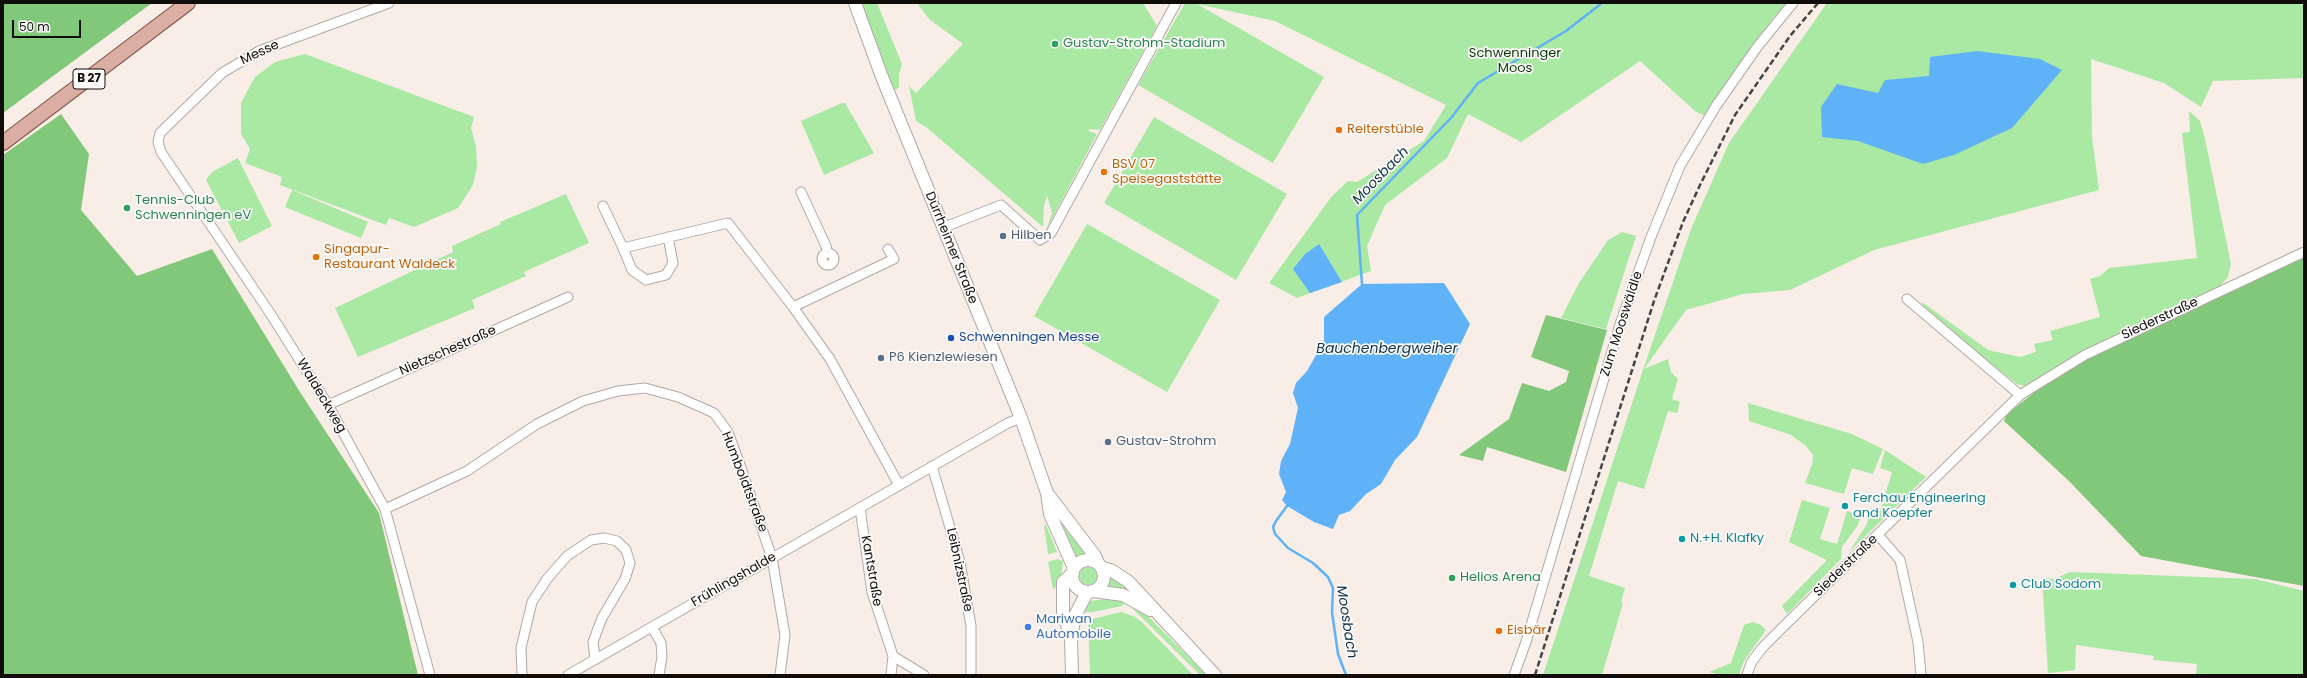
<!DOCTYPE html>
<meta charset="utf-8">
<style>
body{margin:0}
#map{position:relative;width:2307px;height:678px;overflow:hidden;background:#f8ede7;font-family:Poppins,sans-serif}
canvas{display:block}
.frame{position:absolute;inset:0;border:4px solid #100d0b;pointer-events:none}
.scale{position:absolute;left:12px;top:20px;width:69px;height:18px;box-sizing:border-box;border:2px solid #100d0b;border-top:0;padding-left:5px;font-size:12px;line-height:14px;white-space:nowrap;color:#100d0b;-webkit-text-stroke:3px #fefcfb;paint-order:stroke}
</style>
<div id="map">
<canvas width="2307" height="678"></canvas>
<div class="frame"></div>
<div class="scale">50 m</div>
</div>
<script>
const ctx = document.querySelector('canvas').getContext('2d');
ctx.lineJoin = 'round';
function fill(path, color) {
  ctx.fillStyle = color;
  ctx.fill(path, 'evenodd');
}
function shape(rows) {
  const path = new Path2D();
  for (const r of rows) {
    if (r.length === 3) {
      path.moveTo(r[0] + r[2], r[1]);
      path.arc(r[0], r[1], r[2], 0, 2 * Math.PI);
      continue;
    }
    path.moveTo(r[0], r[1]);
    for (let i = 2; i < r.length; i += 2) path.lineTo(r[i], r[i + 1]);
  }
  return path;
}
function strokePath(path, color, width, dash) {
  ctx.strokeStyle = color;
  ctx.lineWidth = width;
  ctx.lineCap = dash ? 'butt' : 'round';
  ctx.setLineDash(dash || []);
  ctx.stroke(path);
}
function label(font, color, halo, rows, align = 'center') {
  ctx.font = font + ' Poppins,sans-serif';
  ctx.lineWidth = 3.5;
  ctx.setLineDash([]);
  ctx.textBaseline = 'middle';
  ctx.strokeStyle = halo;
  ctx.fillStyle = color;
  for (const [text, x, y, turn = 0] of rows) {
    ctx.save();
    ctx.translate(x, y);
    ctx.rotate((+turn || 0) * Math.PI / 180);
    ctx.textAlign = isNaN(turn) ? turn : align;
    if (halo) ctx.strokeText(text, 0, 0);
    ctx.fillText(text, 0, 0);
    ctx.restore();
  }
}
fill(shape([
 [860,3,877,3,902,64,899,74,899,88,893,90],
 [917,3,1143,3,1157,26,1100,130,1090,129,1088,131,1097,134,1046,230,1052,213,1047,196,1044,205,1043,227,926,127,916,121,909,86,916,93,963,44,929,19],
 [1185,3,1787,3,1774,17,1705,116,1695,111,1640,61,1521,142,1468,114,1447,158,1385,205,1367,246,1371,271,1297,298,1269,283,1332,196,1348,181,1357,182,1424,141,1446,105,1275,21,1197,4,1324,77,1273,163,1138,85],
 [1827,3,2292,3,2304,5,2304,78,2213,81,2201,107,2164,83,2091,59,2092,137,2099,190,1874,250,1790,290,1743,294,1686,310,1644,369,1668,359,1671,372,1678,379,1672,399,1680,402,1677,413,1668,411,1644,489,1618,481,1589,576,1625,588,1621,602,1623,603,1602,675,1543,675,1643,370,1691,229,1729,143],
 [305,54,474,117,471,128,476,146,477,167,473,185,458,208,414,227,389,218,386,225,280,185,282,177,245,163,250,149,241,134,241,103,255,77,275,62],
 [842,103,845,103,874,153,824,175,801,121],
 [2189,111,2200,121,2205,139,2231,264,2228,277,2219,287,2095,347,2025,386,2017,384,1925,312,1922,302,1988,350,2020,357,2036,352,2034,344,2053,340,2050,331,2100,317,2090,279,2100,276,2109,268,2197,258,2182,133,2190,132],
 [1154,117,1287,194,1236,280,1104,203],
 [238,158,272,226,239,243,206,180,212,172],
 [292,190,368,222,361,238,285,207],
 [566,194,589,243,524,272,526,276,472,300,475,308,358,357,335,308,453,252,452,246,501,224,500,222],
 [1087,224,1220,300,1167,392,1034,316],
 [1622,232,1636,236,1606,329,1561,318,1579,283,1608,240],
 [1748,403,1852,434,1883,449,1873,474,1852,468,1844,494,1805,483,1812,465,1813,455,1806,446,1791,435,1749,421],
 [1885,450,1926,477,1849,552,1867,524,1871,508,1880,511,1892,472,1880,468],
 [1802,500,1830,508,1820,539,1837,544,1847,511,1861,515,1858,525,1842,547,1841,559,1787,614,1782,606,1827,560,1789,542],
 [1055,513,1062,523,1090,556,1075,559],
 [1044,525,1046,525,1057,552,1048,554],
 [1057,559,1063,561,1060,586,1053,589,1048,562],
 [1088,576,9],
 [2070,572,2255,579,2304,591,2304,675,2196,675,2197,664,2153,660,2154,656,2076,645,2075,670,2048,673,2042,578,2054,579],
 [1108,576,1112,578,1131,592,1128,595,1105,587],
 [1114,598,1126,601,1122,606,1093,612,1079,612,1090,601],
 [1132,604,1144,612,1206,675,1200,675,1134,610],
 [1121,612,1133,616,1142,622,1193,675,1090,675,1088,620],
 [1753,622,1761,625,1766,630,1744,661,1739,675,1720,675,1709,672,1731,663,1744,625]
]), '#aae9a4');
fill(shape([
 [3,3,152,3,3,113],
 [61,114,89,154,81,210,137,276,212,249,300,392,379,513,418,675,3,675,3,155],
 [2304,258,2304,586,2141,556,2069,481,2004,421,2007,414,2059,373,2136,333],
 [1546,315,1607,330,1566,472,1487,447,1483,461,1459,455,1509,419,1522,383,1549,391,1566,382,1569,371,1531,357]
]), '#82c87a');
fill(shape([
 [1977,51,2040,59,2062,70,2012,128,1954,155,1923,164,1858,141,1822,137,1821,107,1837,84,1878,93,1885,80,1929,76,1930,57],
 [1319,244,1342,282,1310,293,1293,269,1305,254],
 [1444,283,1470,324,1417,437,1395,460,1381,484,1366,494,1350,511,1339,515,1333,529,1314,522,1287,506,1282,500,1286,492,1279,474,1281,461,1290,444,1298,408,1293,393,1296,383,1307,371,1324,341,1324,317,1362,284]
]), '#5fb2f7');
strokePath(shape([
 [1362,284,1357,215,1451,118,1478,83,1566,31,1602,3],
 [1287,506,1276,521,1273,527,1275,534,1288,548,1313,563,1328,577,1333,588,1332,612,1338,654,1346,675]
]), '#5fb2f7', 2.5);
const street = shape([
 [389,3,259,51,222,73,160,133,158,142,161,152,270,313,328,405,385,509,430,675],
 [801,192,826,246,827,252],
 [603,206,623,248,728,223,793,307],
 [942,228,1001,205,1040,240,1051,233,1176,3],
 [623,248,632,270,646,280,666,275,673,263,668,237],
 [888,249,894,259,793,307,830,359,899,485],
 [828,259,6],
 [1907,299,2020,395],
 [328,405,568,297],
 [932,466,960,562,971,626,971,675],
 [860,508,872,592,893,656,891,675],
 [385,509,467,471,537,424,583,401,618,391,645,388,678,397,714,413,728,432,740,465,772,558,785,635,780,675],
 [1878,535,1900,560,1918,642,1921,675],
 [652,627,661,643,662,657,659,675],
 [893,656,924,675],
 [522,675,521,648,532,602,547,579,567,556,591,540,604,538,617,541,626,550,630,563,625,579,602,618,593,642,595,659],
 [568,675,1008,423,1021,418],
 [1514,675,1526,642,1621,321,1651,237,1680,166,1716,106,1758,46,1793,3],
 [1747,675,1751,663,1762,648,1785,625,2020,395,2085,355,2304,252]
]);
const secondary = shape([
 [855,3,882,77,1021,418,1047,493,1050,514,1074,568],
 [1047,493,1095,556,1098,563],
 [1088,576,16],
 [1102,568,1111,570,1129,582,1215,675],
 [1094,591,1123,595,1150,610],
 [1071,636,1075,616,1087,592],
 [1072,675,1071,638,1063,612,1063,582,1073,573]
]);
const primary = shape([
 [3,143,188,3]
]);
strokePath(street, '#b3a9a3', 11);
strokePath(secondary, '#b3a9a3', 14);
strokePath(primary, '#835346', 16);
strokePath(street, '#fff', 9);
strokePath(secondary, '#fff', 12);
strokePath(primary, '#daaea3', 14);
strokePath(shape([
 [1535,675,1654,301,1683,222,1700,185,1735,115,1790,36,1818,3]
]), '#494441', 2.5, [6, 3]);
for (const [x, y, r, color] of [
 [1055,44,4,"#2e9e5b"],
 [1339,130,4,"#e8710a"],
 [1104,172,4,"#e8710a"],
 [127,208,4,"#2e9e5b"],
 [1003,236,4,"#5c6f8a"],
 [316,257,4,"#e8710a"],
 [951,338,4,"#1a4fb4"],
 [881,358,4,"#5c6f8a"],
 [1108,442,4,"#5c6f8a"],
 [1845,506,4,"#0f9aa8"],
 [1682,539,4,"#0f9aa8"],
 [1452,578,4,"#2e9e5b"],
 [2013,585,4,"#0f9aa8"],
 [1028,627,4,"#3f7fe0"],
 [1499,631,4,"#e8710a"]
]) {
  const dot = new Path2D();
  dot.arc(x, y, r, 0, 2 * Math.PI);
  ctx.fillStyle = color;
  ctx.fill(dot);
  strokePath(dot, '#fefcfb', 1.5);
}
for (const [x, y, w] of [
 [89,79,32]
]) {
  const box = new Path2D();
  box.roundRect(x - w / 2, y - 10, w, 20, 3);
  ctx.fillStyle = '#fefcfb';
  ctx.fill(box);
  strokePath(box, '#100d0b', 1);
}
label('bold 12px', '#100d0b', null, [
 ["B 27",89,79]
]);
label('13px', '#27864d', '#fefcfb', [
 ["Gustav-Strohm-Stadium",1063,44],
 ["Tennis-Club",135,201],
 ["Schwenningen eV",135,216],
 ["Helios Arena",1460,578]
], 'left');
label('13px', '#100d0b', '#fefcfb', [
 ["Messe",260,53,-25],
 ["Dürrheimer Straße",951,248,68],
 ["Siederstraße",2160,319,-25],
 ["Zum Mooswäldle",1622,324,-72],
 ["Nietzschestraße",448,351,-24],
 ["Waldeckweg",321,396,59],
 ["Humboldtstraße",744,482,69],
 ["Siederstraße",1846,566,-44],
 ["Leibnizstraße",959,570,78],
 ["Kantstraße",871,571,80],
 ["Frühlingshalde",734,580,-30]
]);
label('13px', '#053803', '#fefcfb', [
 ["Schwenninger",1515,54],
 ["Moos",1515,69]
]);
label('13px', '#c56008', '#fefcfb', [
 ["Reiterstüble",1347,130],
 ["BSV 07",1112,165],
 ["Speisegaststätte",1112,180],
 ["Singapur-",324,250],
 ["Restaurant Waldeck",324,265],
 ["Eisbär",1507,631]
], 'left');
label('13px', '#4e5e75', '#fefcfb', [
 ["Hilben",1011,236],
 ["P6 Kienzlewiesen",889,358],
 ["Gustav-Strohm",1116,442]
], 'left');
label('13px', '#164399', '#fefcfb', [
 ["Schwenningen Messe",959,338]
], 'left');
label('13px', '#0d838f', '#fefcfb', [
 ["Ferchau Engineering",1853,499],
 ["and Koepfer",1853,514],
 ["N.+H. Klafky",1690,539],
 ["Club Sodom",2021,585]
], 'left');
label('13px', '#366cbe', '#fefcfb', [
 ["Mariwan",1036,620],
 ["Automobile",1036,635]
], 'left');
label('italic 14px', '#0e324d', '#fefcfb', [
 ["Moosbach",1381,176,-46],
 ["Bauchenbergweiher",1387,349],
 ["Moosbach",1346,622,81]
]);
</script>
